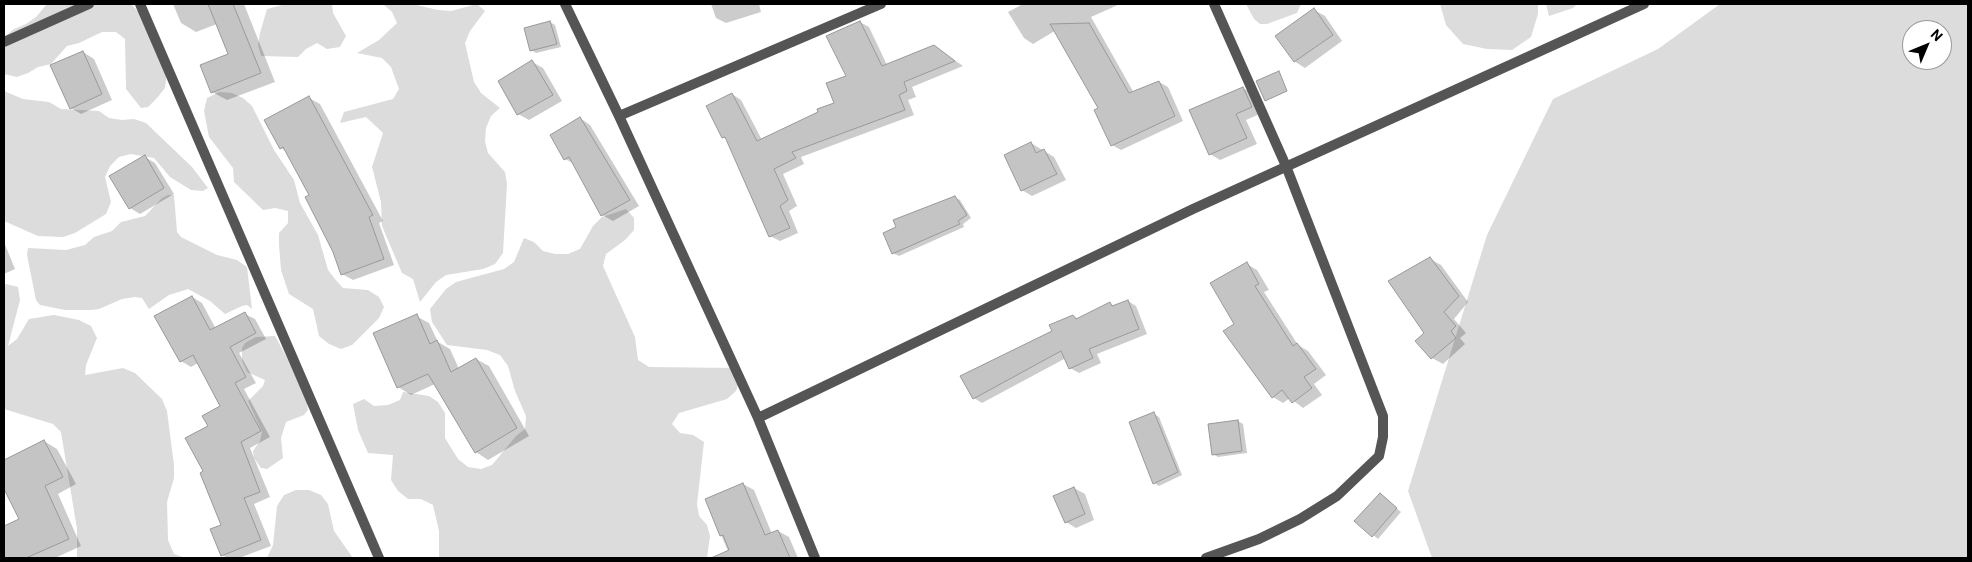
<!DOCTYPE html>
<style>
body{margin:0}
#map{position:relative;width:1972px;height:562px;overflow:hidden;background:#fff;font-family:Roboto,sans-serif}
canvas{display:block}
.frame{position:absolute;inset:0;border:5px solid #000;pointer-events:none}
.north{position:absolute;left:1902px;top:20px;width:50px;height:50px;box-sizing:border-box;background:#fff;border:1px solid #999;border-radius:50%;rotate:45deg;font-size:14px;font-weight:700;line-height:20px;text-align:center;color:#000}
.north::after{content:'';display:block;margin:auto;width:18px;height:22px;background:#000;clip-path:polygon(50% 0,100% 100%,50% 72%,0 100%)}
</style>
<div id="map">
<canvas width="1972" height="562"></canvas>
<div class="frame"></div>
<div class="north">N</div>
</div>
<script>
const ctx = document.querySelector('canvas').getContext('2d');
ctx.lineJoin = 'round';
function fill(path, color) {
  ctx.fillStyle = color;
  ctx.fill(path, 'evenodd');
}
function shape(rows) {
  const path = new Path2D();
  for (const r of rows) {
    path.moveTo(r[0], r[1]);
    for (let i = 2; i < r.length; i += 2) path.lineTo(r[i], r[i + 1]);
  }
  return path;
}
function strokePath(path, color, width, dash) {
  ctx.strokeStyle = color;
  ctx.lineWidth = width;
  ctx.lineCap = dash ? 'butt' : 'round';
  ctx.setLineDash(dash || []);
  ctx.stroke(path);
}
fill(shape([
 [47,4,131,4,153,27,168,62,165,88,157,98,148,107,141,108,126,89,125,39,116,32,102,32,79,43,67,46,51,64,38,67,28,73,17,77,4,74,4,37,14,29,26,24,36,17],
 [286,4,332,4,333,13,346,36,340,47,327,49,317,43,306,49,298,57,261,56,258,45,260,33,267,9],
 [383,4,412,4,438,10,451,11,477,4,485,11,470,31,465,43,474,82,481,93,500,108,491,116,486,128,485,141,488,153,505,172,507,184,503,253,495,264,483,269,446,275,436,282,420,302,413,279,402,273,382,226,381,202,372,167,383,133,366,117,340,123,344,112,393,99,399,89,391,67,382,58,357,53,379,40,397,23,392,12],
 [1246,4,1301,4,1297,13,1267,24,1260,24,1254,19],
 [1440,4,1538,4,1538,14,1531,37,1512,50,1487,49,1463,44,1446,25],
 [1546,4,1577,4,1573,8,1549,16],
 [1720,4,1968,4,1968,558,1432,558,1408,491,1487,235,1553,99,1658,49],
 [1912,30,1942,30,1942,60,1912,60],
 [4,91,23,99,49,102,61,109,99,111,109,118,122,120,134,119,146,123,192,167,208,188,203,191,191,190,170,177,154,158,131,154,119,157,110,166,105,177,111,202,106,214,75,233,63,237,38,236,4,221],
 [219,92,232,93,243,98,252,106,274,150,294,180,300,203,318,235,328,270,335,279,343,288,368,290,379,297,384,307,379,318,352,345,341,349,329,344,319,336,313,309,289,294,281,270,279,245,279,233,288,223,288,211,275,208,263,210,234,182,233,168,209,137,204,111,207,98],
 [168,195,174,195,177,232,181,237,217,255,237,260,247,267,252,309,247,305,242,306,225,314,210,301,188,289,169,295,149,309,142,298,135,297,122,299,99,309,92,310,65,310,40,305,36,300,27,255,28,248,66,250,85,245,94,237,112,231,121,222,145,216,162,198],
 [626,209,634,218,634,230,625,240,606,254,603,266,635,337,638,360,649,367,737,368,740,379,736,391,727,399,679,413,672,424,680,433,693,435,704,442,697,504,699,516,707,525,710,536,707,558,439,558,439,531,433,505,421,499,408,499,398,491,391,480,393,455,368,453,358,430,353,404,364,399,374,406,388,405,400,400,403,392,429,396,438,402,445,413,445,438,458,459,468,467,481,469,492,465,516,436,525,429,526,416,515,391,508,366,500,355,487,350,447,345,432,322,430,309,446,289,456,282,504,269,514,262,524,238,534,242,543,251,555,254,568,254,580,249,593,226,602,217],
 [6,284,18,287,20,300,8,346,17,339,29,319,54,315,79,320,91,326,97,338,86,365,85,375,123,368,135,373,162,399,167,411,174,465,174,478,167,502,168,540,174,554,185,558,77,558,77,529,61,432,53,424,4,409,4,285],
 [275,336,286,356,307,403,308,410,304,415,286,422,281,438,283,458,267,469,261,468,254,458,253,451,260,441,262,432,248,401,263,386,265,380,247,372,242,361,242,348,245,343,256,337],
 [296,490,309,490,321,495,328,504,334,531,353,558,267,558,273,545,277,506,284,495]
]), '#dcdcdc');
fill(shape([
 [173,4,244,4,275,82,227,100,212,92,230,55,217,24,196,32,181,23],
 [711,4,759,4,761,12,726,23,716,18],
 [1023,4,1120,4,1091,17,1134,93,1159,82,1168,87,1183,121,1121,150,1112,145,1100,109,1058,29,1033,44,1024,38,1008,12],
 [1314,10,1325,16,1342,41,1305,68,1294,61],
 [550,22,555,25,561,47,536,53,531,50],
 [860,22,869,27,887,65,934,46,963,66,912,87,916,97,908,100,914,115,801,157,804,164,783,174,797,206,789,211,798,233,780,241,770,236,728,140,723,137,732,94,741,100,762,140,835,104,847,77],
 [83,52,94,59,112,100,81,114,71,108],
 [532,62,543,68,562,101,529,120,518,114],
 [1243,88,1254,94,1262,113,1246,120,1257,144,1220,160,1210,154],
 [309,98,320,104,383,221,379,223,394,265,353,280,342,274,311,196,286,151,281,148],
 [580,118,590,125,639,206,613,221,602,215,575,164,565,159],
 [1031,143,1054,157,1066,180,1032,196,1022,190],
 [145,157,155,163,174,194,140,214,130,208],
 [954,197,960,200,971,218,963,224,964,227,899,256,893,253],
 [4,242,15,269,4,274],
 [1430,259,1441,265,1468,302,1454,319,1466,333,1460,338,1465,344,1443,364,1432,358],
 [1247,264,1257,270,1269,290,1264,292,1298,345,1308,351,1326,375,1314,384,1322,395,1303,408,1290,398,1283,403,1273,397,1235,324],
 [192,297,202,303,216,329,245,314,255,319,266,339,239,353,256,383,244,389,270,437,250,448,270,497,254,504,271,546,239,558,228,558,222,555,223,526,205,472,210,426,221,407,198,363,191,367,181,361],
 [1128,301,1136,306,1147,334,1097,354,1101,363,1079,373,1070,368,1066,358,982,403,974,398,1073,316,1079,319,1110,304,1115,306],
 [416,316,429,323,438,342,450,349,459,369,476,359,489,366,529,436,488,460,476,452,435,384,411,395,398,387],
 [1154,414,1159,417,1182,475,1159,486,1154,483],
 [1238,421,1243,424,1247,453,1218,457,1213,454],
 [44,441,57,449,76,484,58,494,81,546,55,558,4,558,4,528,21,520,4,486,4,462],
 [743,484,754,490,772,534,778,531,789,537,798,558,731,558,706,500],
 [1074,488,1085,494,1094,520,1076,528,1066,522],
 [1380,494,1401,512,1378,539,1356,521]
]), '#0003');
const building = shape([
 [208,4,233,4,261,73,211,93,200,65,228,54,208,4],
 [1314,8,1333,35,1294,62,1275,36,1314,8],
 [550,21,557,44,530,51,524,28,550,21],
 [860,21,882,66,934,45,955,61,904,82,907,91,899,95,905,110,792,152,796,158,774,169,788,200,780,206,790,228,769,237,725,137,722,138,706,106,732,93,757,141,818,112,817,109,834,103,826,83,846,76,826,36,860,21],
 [1089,23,1129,93,1159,81,1175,116,1111,146,1094,110,1098,108,1050,24,1089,23],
 [83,51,102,94,70,109,50,65,83,51],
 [532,60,553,95,517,115,498,81,532,60],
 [1279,71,1287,91,1265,101,1256,81,1279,71],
 [1243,87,1252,107,1236,114,1247,138,1209,155,1189,110,1243,87],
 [309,96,373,215,369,217,384,259,341,275,333,252,305,197,309,195,283,147,280,149,264,120,309,96],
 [580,117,630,200,601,216,569,157,564,160,550,135,580,117],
 [1031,142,1036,153,1044,149,1057,174,1021,191,1004,155,1031,142],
 [145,155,164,188,129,209,109,176,145,155],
 [955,196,967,215,958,221,960,224,892,254,883,233,896,227,893,220,955,196],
 [1430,257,1459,296,1444,312,1456,326,1451,331,1456,338,1431,359,1415,341,1424,333,1388,281,1430,257],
 [1247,262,1259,284,1255,286,1293,346,1297,343,1316,369,1304,377,1312,388,1292,403,1282,390,1272,398,1223,331,1234,324,1210,283,1247,262],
 [192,296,210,330,245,312,256,333,230,347,246,377,235,383,261,431,241,442,260,492,244,498,261,540,221,556,210,529,221,525,200,473,203,471,185,438,208,426,202,416,220,406,193,355,180,362,154,316,192,296],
 [1128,300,1139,329,1089,349,1093,358,1069,369,1061,351,973,399,960,376,1052,331,1049,325,1073,315,1076,319,1110,302,1112,306,1128,300],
 [417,314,430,344,437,340,451,372,476,358,517,428,475,453,428,374,397,388,373,333,417,314],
 [1154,412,1178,472,1153,484,1129,422,1154,412],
 [1238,420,1242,451,1212,455,1208,424,1238,420],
 [44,440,63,477,45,486,69,539,26,558,4,558,4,526,19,519,4,489,4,460,44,440],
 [743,483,765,535,778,530,790,558,711,558,729,550,723,535,720,536,705,499,743,483],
 [1074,487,1085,514,1065,523,1053,496,1074,487],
 [1380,493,1397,508,1372,537,1354,521,1380,493]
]);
fill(building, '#c4c4c4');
strokePath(building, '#999', 1);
strokePath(shape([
 [140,4,379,558],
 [565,4,619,116,758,418,815,558],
 [4,42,89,4],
 [619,116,881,4],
 [758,418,1193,209,1644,4],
 [1206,558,1259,539,1300,519,1337,496,1379,456,1383,437,1383,416,1286,166,1214,4]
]), '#555', 10);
</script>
